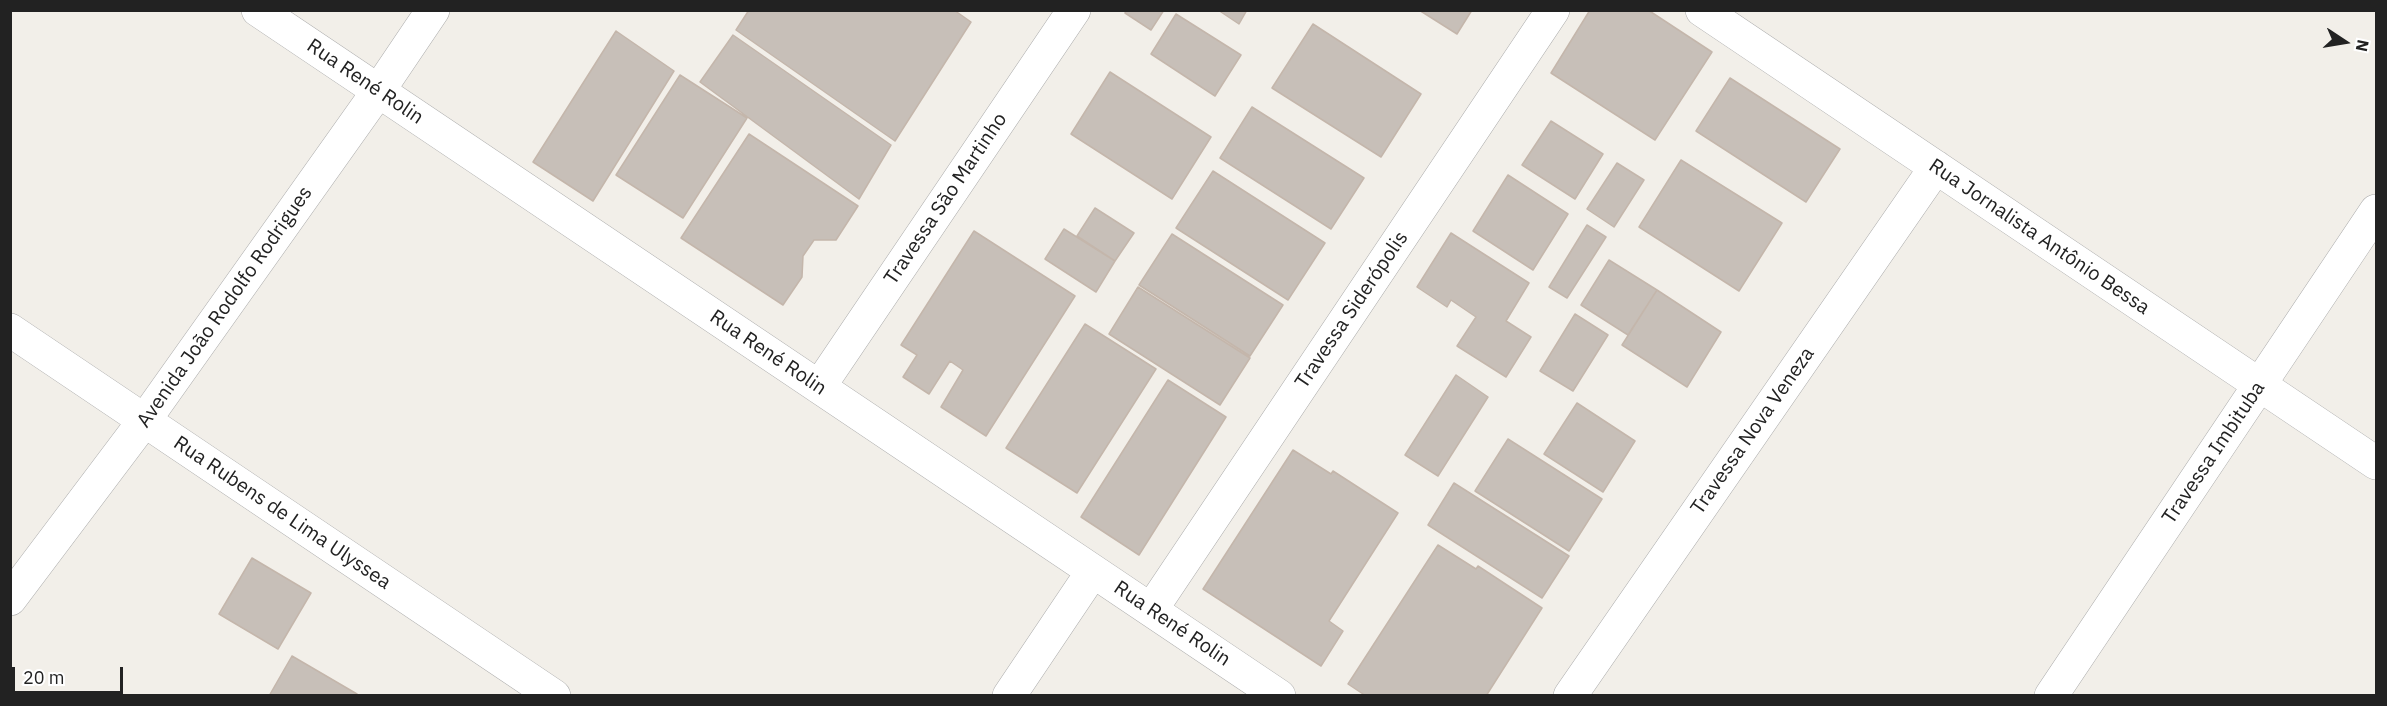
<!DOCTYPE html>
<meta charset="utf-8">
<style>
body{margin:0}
#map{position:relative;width:2387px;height:706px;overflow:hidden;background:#f2efe9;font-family:"IBM Plex Sans",sans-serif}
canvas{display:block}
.frame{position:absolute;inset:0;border:12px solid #222;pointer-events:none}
.north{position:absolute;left:2315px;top:12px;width:60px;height:60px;-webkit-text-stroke:4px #fff;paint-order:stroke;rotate:102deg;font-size:16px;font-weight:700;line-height:24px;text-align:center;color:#222}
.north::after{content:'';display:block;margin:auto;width:21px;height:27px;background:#222;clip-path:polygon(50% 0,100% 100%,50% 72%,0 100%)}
.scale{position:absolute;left:12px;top:667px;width:111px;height:27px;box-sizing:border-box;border:3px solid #222;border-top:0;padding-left:8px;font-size:18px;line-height:21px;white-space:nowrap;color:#222;-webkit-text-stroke:4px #fff;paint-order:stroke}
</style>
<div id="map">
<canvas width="2387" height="706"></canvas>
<div class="frame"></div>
<div class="north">N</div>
<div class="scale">20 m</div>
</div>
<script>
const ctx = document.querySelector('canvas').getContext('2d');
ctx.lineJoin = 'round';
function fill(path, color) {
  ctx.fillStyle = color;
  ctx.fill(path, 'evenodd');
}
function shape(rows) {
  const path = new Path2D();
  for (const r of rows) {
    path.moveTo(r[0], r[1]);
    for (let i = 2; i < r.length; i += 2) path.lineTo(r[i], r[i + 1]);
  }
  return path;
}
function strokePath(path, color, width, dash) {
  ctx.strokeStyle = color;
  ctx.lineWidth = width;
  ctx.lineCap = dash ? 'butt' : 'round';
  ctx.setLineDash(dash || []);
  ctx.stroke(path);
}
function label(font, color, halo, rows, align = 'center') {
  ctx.font = font + ' "IBM Plex Sans",sans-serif';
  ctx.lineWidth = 5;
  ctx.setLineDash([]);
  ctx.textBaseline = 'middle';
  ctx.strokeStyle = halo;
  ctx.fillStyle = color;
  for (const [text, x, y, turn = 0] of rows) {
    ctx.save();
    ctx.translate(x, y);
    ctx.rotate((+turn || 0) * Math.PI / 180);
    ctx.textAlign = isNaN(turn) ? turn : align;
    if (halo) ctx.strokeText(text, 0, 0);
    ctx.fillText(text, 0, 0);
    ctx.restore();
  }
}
const building = shape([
 [749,10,954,10,971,22,895,141,736,30,749,10],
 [1126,10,1164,10,1151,30,1125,13,1126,10],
 [1218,10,1247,10,1239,24,1218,10],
 [1419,10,1472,10,1457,34,1419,10],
 [1590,10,1648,10,1712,52,1655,140,1551,73,1590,10],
 [1176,14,1241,55,1215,96,1151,54,1176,14],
 [1313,24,1421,94,1381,157,1272,88,1313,24],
 [616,31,674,71,593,201,533,162,616,31],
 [733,35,891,145,859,199,700,82,733,35],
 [1110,72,1211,137,1172,199,1071,134,1110,72],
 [680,75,747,118,683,218,616,175,680,75],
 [1730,78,1840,149,1806,202,1696,131,1730,78],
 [1252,107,1364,178,1331,229,1220,158,1252,107],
 [1551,121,1603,154,1575,199,1522,165,1551,121],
 [749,134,858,206,836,240,814,240,803,256,802,277,783,305,681,238,749,134],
 [1681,160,1782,223,1739,291,1639,227,1681,160],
 [1617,163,1644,180,1614,227,1587,209,1617,163],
 [1213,171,1325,243,1288,300,1176,228,1213,171],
 [1508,175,1568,214,1533,270,1473,231,1508,175],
 [1095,208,1134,233,1115,261,1077,236,1095,208],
 [1587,225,1606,237,1567,298,1549,287,1587,225],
 [1064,229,1115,261,1096,292,1045,259,1064,229],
 [974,231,1075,296,986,436,941,407,963,370,950,361,929,394,903,377,917,355,901,345,974,231],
 [1451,233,1529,283,1506,321,1531,337,1506,377,1457,346,1476,317,1451,300,1447,307,1417,287,1451,233],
 [1172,234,1283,305,1250,356,1139,285,1172,234],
 [1609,260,1657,290,1628,335,1581,305,1609,260],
 [1138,287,1250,358,1220,405,1109,334,1138,287],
 [1657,290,1721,332,1687,387,1622,345,1657,290],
 [1575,314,1608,335,1573,391,1540,371,1575,314],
 [1085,324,1156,369,1077,493,1006,448,1085,324],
 [1456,375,1488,397,1438,476,1405,455,1456,375],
 [1168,380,1226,417,1139,555,1081,517,1168,380],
 [1577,403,1635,441,1603,492,1544,454,1577,403],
 [1508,439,1602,499,1569,551,1475,491,1508,439],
 [1293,450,1331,474,1333,471,1398,513,1329,621,1343,631,1321,666,1203,589,1293,450],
 [1454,483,1569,556,1542,598,1428,525,1454,483],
 [1438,545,1476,569,1478,566,1542,608,1486,696,1366,696,1348,684,1438,545],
 [252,558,311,593,278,649,219,614,252,558],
 [292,656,357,694,357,696,269,696,292,656]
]);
fill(building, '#c7bfb8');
strokePath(building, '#c4b6ab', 1.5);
const minor = shape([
 [258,10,1279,696],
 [1702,10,2376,463],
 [10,330,554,696],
 [819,387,1074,10],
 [10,599,144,421,379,90,433,10],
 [1151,610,1553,10],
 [1009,696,1093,571],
 [1570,696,1936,167],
 [2051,696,2376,211]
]);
strokePath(minor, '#a9a9a9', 34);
strokePath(minor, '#fff', 33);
label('20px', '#222', '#fff', [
 ["Rua René Rolin",365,82,34],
 ["Travessa São Martinho",946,199,-56],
 ["Rua Jornalista Antônio Bessa",2039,237,34],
 ["Avenida João Rodolfo Rodrigues",225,307,-55],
 ["Travessa Siderópolis",1352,310,-56],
 ["Rua René Rolin",768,353,34],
 ["Travessa Nova Veneza",1753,431,-55],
 ["Travessa Imbituba",2214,453,-56],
 ["Rua Rubens de Lima Ulyssea",282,513,34],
 ["Rua René Rolin",1172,624,34]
]);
</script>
